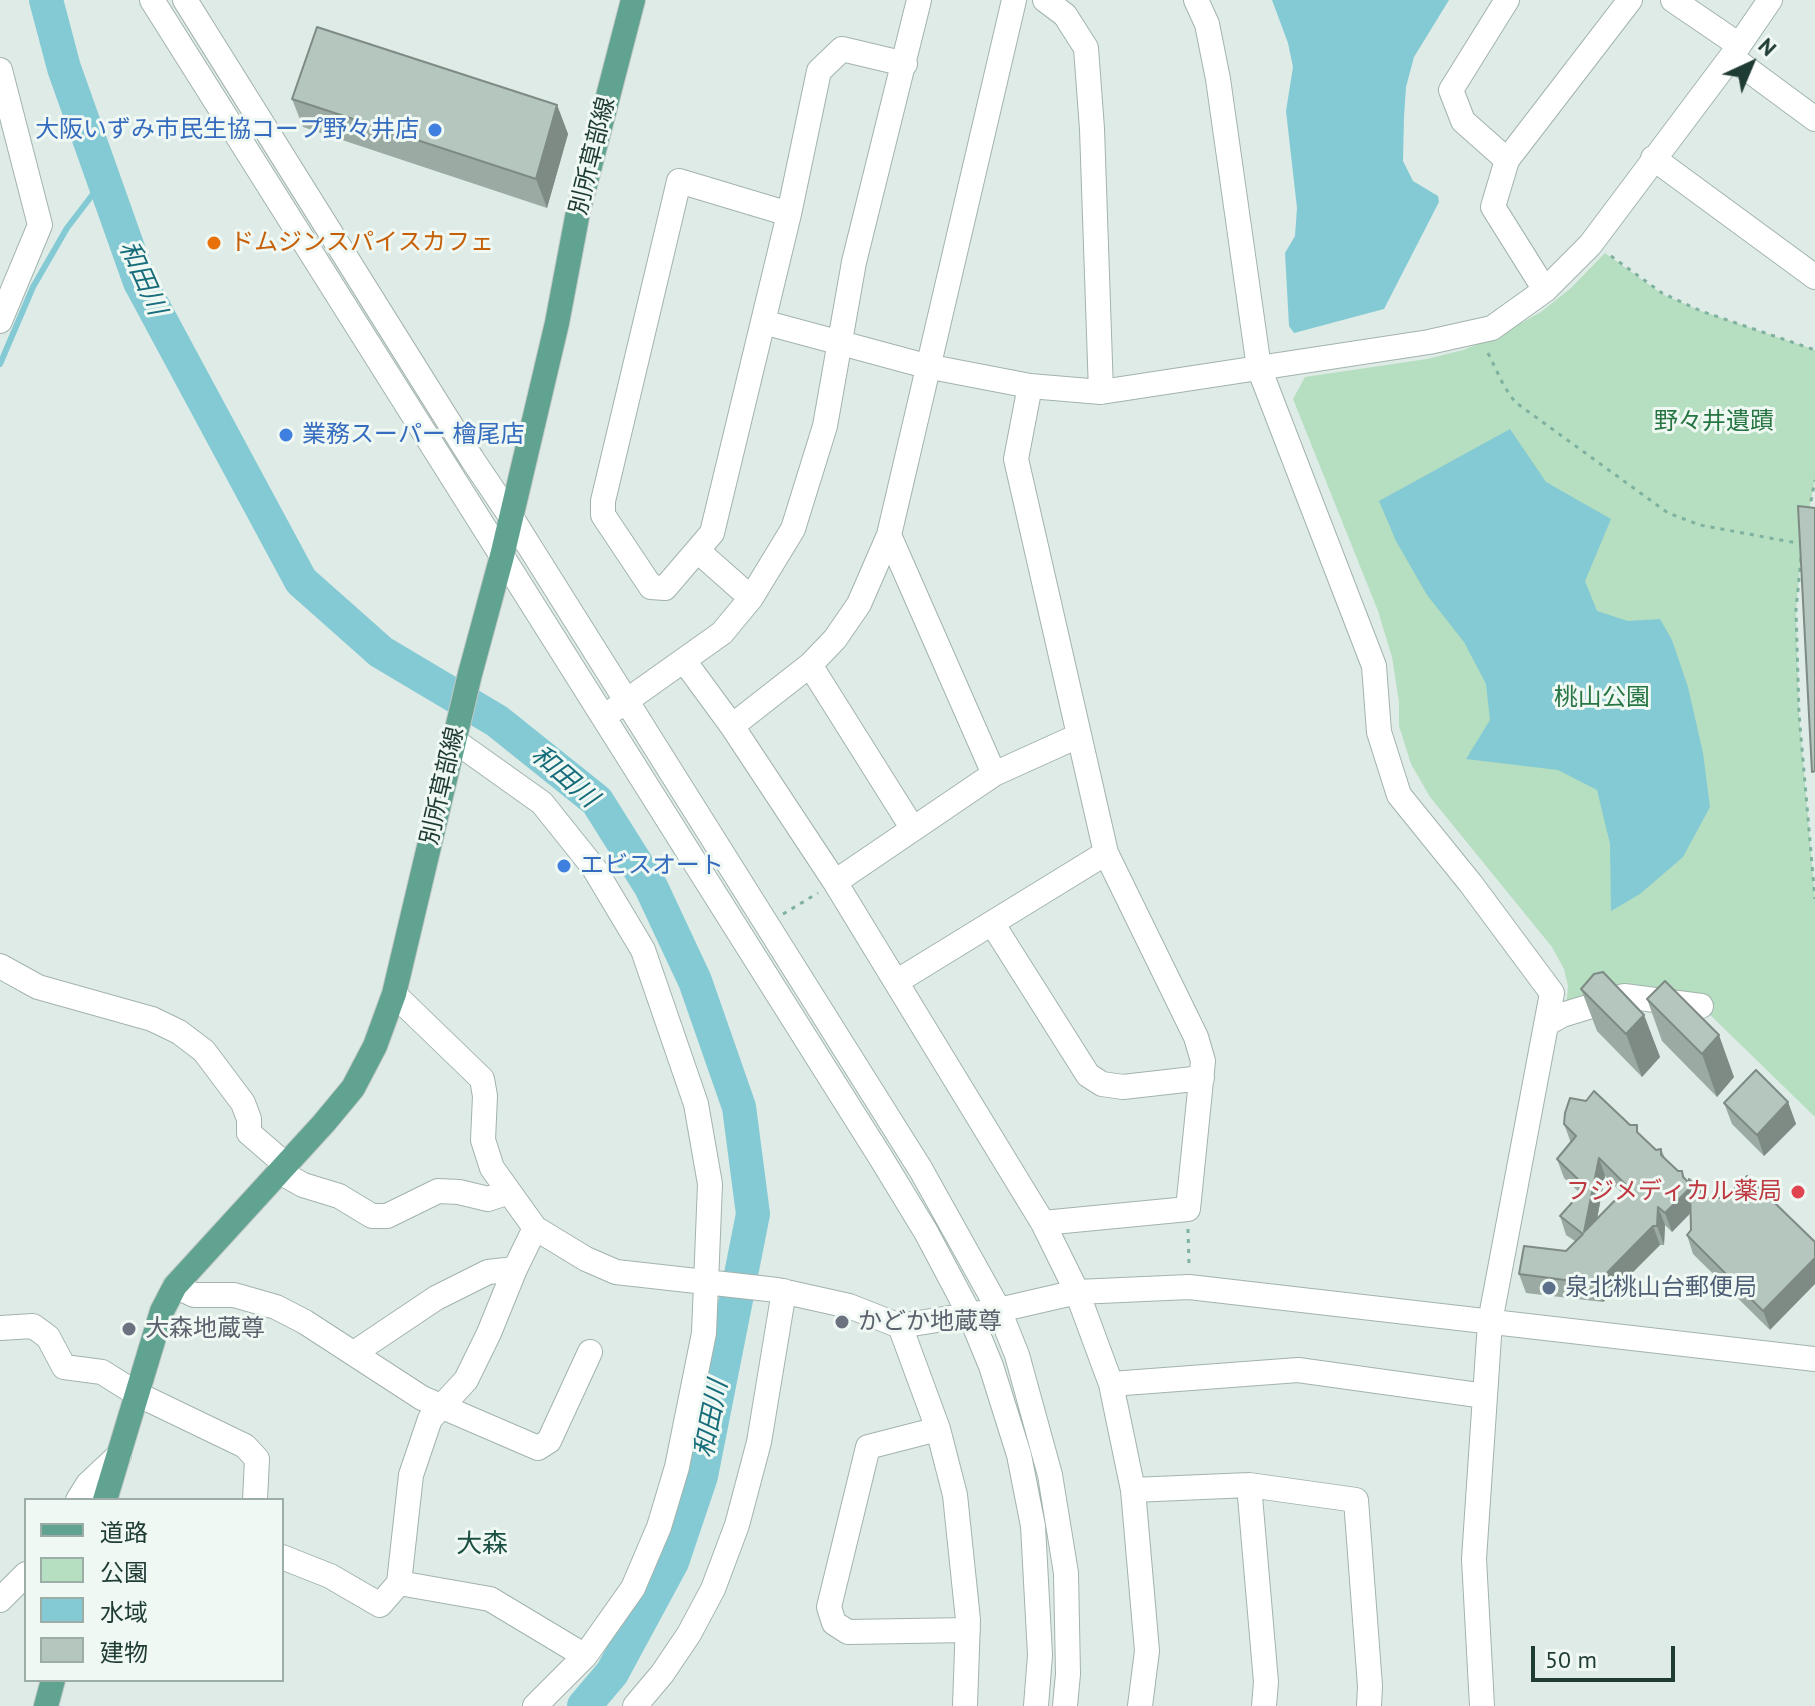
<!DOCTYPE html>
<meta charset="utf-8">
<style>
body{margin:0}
#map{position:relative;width:1815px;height:1706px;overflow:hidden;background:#dfebe6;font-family:"PT Sans","Noto Sans JP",sans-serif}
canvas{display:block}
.legend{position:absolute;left:24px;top:1498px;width:260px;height:184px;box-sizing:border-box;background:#f0f8f3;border:2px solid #9cada7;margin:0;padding:10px 14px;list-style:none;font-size:24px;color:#1f3c34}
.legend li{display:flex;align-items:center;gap:16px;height:40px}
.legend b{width:40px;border:2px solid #9cada7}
.north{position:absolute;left:1711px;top:24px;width:80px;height:80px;-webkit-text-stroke:6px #f0f8f3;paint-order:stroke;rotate:44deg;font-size:22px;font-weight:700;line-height:32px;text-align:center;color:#1f3c34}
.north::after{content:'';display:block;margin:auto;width:28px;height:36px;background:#1f3c34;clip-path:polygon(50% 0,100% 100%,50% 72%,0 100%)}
.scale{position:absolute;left:1531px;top:1646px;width:144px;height:36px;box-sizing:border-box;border:4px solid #1f3c34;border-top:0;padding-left:10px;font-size:24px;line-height:28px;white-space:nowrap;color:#1f3c34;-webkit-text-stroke:6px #f0f8f3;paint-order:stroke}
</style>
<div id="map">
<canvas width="1815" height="1706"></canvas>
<ul class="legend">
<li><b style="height:10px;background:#61a391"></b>道路</li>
<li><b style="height:22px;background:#b6dec0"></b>公園</li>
<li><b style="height:22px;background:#84cad4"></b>水域</li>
<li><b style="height:22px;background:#b4c6be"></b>建物</li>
</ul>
<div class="north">N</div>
<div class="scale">50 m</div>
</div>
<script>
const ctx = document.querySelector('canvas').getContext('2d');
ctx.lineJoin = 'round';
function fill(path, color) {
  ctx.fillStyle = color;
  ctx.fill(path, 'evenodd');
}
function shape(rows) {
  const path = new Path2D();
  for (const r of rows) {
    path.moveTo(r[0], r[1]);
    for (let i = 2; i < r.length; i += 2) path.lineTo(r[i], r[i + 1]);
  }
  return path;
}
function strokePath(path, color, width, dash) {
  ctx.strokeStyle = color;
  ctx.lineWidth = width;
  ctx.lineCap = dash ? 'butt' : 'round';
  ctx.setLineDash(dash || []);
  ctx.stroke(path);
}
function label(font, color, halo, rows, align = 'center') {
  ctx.font = font + ' "PT Sans","Noto Sans JP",sans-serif';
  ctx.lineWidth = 6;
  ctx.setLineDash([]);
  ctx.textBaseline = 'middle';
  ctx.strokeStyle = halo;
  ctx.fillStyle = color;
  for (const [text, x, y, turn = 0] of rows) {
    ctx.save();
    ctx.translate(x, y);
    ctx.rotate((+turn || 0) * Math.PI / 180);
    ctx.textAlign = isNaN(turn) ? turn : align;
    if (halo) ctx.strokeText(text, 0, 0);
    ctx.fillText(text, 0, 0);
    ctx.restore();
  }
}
fill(shape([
 [1605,253,1662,294,1701,311,1815,350,1815,480,1802,544,1796,610,1799,714,1815,899,1815,1117,1701,1006,1562,1015,1567,998,1568,986,1564,969,1552,947,1430,797,1411,764,1399,726,1399,702,1392,657,1378,611,1293,399,1305,377,1427,359,1463,350,1498,336,1541,312,1571,288]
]), '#b6dec0');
fill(shape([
 [1272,0,1449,0,1414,57,1406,87,1404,117,1403,161,1413,181,1438,196,1439,202,1384,309,1294,333,1289,326,1285,253,1295,236,1297,208,1286,111,1293,67,1288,43],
 [1510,429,1546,482,1611,519,1585,581,1597,611,1628,621,1660,619,1672,640,1688,687,1703,753,1710,807,1683,857,1640,894,1611,911,1610,844,1597,790,1558,770,1466,759,1490,720,1486,684,1464,642,1427,595,1396,541,1379,501]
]), '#84cad4');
strokePath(shape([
 [0,364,33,287,67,228,103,181]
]), '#84cad4', 6);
strokePath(shape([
 [46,0,64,68,140,282,301,581,381,652,497,721,597,801,651,887,695,981,739,1107,753,1214,701,1476,672,1562,612,1673,584,1706]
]), '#84cad4', 34);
const minor = shape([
 [152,0,881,1158,926,1232,970,1315,991,1366,1019,1455,1033,1526,1040,1655,1036,1706],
 [185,0,472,459,511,517,921,1170,999,1310,1017,1355,1050,1475,1066,1573,1068,1674,1065,1706],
 [1045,0,1065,15,1086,48,1092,129,1101,392],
 [1196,0,1207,24,1218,79,1259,368,1374,666,1379,732,1399,795,1471,884,1552,993,1490,1322,1474,1559,1482,1706],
 [1507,0,1451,90,1463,121,1507,160],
 [1673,0,1739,45],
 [1731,57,1815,119],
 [0,70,40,225,0,321],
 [1653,158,1815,277],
 [789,214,679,181,603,501,603,515,651,587,665,588,712,533,789,214,819,71,842,49,905,64],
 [1545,290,1493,207,1507,160,1630,0],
 [763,322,926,366,1030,386,1101,392,1429,342,1492,328,1545,290,1590,245,1731,57,1770,0],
 [1030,386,1016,459,1106,853,1196,1037,1203,1061,1188,1209,1043,1223],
 [889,535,994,774],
 [699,552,751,598],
 [685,662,732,726,835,882,1043,1223,1077,1292,1111,1384,1133,1490,1147,1651,1140,1706],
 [810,665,913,829],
 [615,709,722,633,751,598,793,529,825,426,854,262,919,0],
 [732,726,810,665,835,639,859,604,889,535,1014,0],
 [455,741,542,803,594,868,643,950,696,1104,710,1184,704,1333,677,1467,659,1527,633,1588,585,1656,535,1706],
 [835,882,994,774,1078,736],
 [992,923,1088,1075,1102,1084,1123,1087,1202,1078],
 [0,966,38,987,152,1019,179,1032,204,1051,243,1103,249,1119,249,1133,286,1165],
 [896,982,1106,853],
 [394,994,482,1079,485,1096,483,1140,492,1168,535,1228],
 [1548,1023,1562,1015,1624,996,1701,1006],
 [280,1172,303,1185,339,1196,372,1216,387,1216,438,1191,459,1192,488,1199,509,1192],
 [175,1286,194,1295,234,1295,276,1307,305,1322,422,1398,538,1448,549,1441,590,1352],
 [900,1326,938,1429,955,1495,968,1620,965,1706],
 [0,1328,33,1326,48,1337,64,1367,102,1372,137,1394,245,1446,257,1459,255,1500],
 [354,1353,436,1298,488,1272,515,1269],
 [1111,1384,1298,1370,1485,1396],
 [938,1429,868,1447,829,1607,834,1623,848,1632,968,1630],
 [1249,1485,1266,1682,1264,1706],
 [1133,1490,1249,1485,1356,1500,1370,1686,1369,1706],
 [78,1500,88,1484,119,1455],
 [282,1557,330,1576,380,1605,399,1583,411,1475,430,1419,466,1380,489,1333,515,1269,535,1228,586,1259,616,1272,777,1290,849,1306,900,1326,999,1310,1077,1292,1189,1287,1815,1359],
 [399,1583,490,1599,585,1656],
 [0,1600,26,1574],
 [635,1706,662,1674,689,1634,713,1589,737,1525,759,1442,784,1291]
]);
const major = shape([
 [105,1500,162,1311,175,1286,324,1123,353,1088,375,1046,394,994,470,674,502,556,557,323,578,212,633,0],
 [46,1706,53,1680]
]);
strokePath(minor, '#a2b3ad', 26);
strokePath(major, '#c0c8c6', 26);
strokePath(shape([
 [1611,256,1662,293,1701,311,1815,350],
 [1488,353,1504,386,1515,402,1668,513,1700,525,1802,544],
 [1809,511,1815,480],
 [1801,558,1796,610,1799,714,1815,899],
 [783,914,818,893],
 [1188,1229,1189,1265]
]), '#7eb19f', 3, [4, 6]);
strokePath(minor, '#fff', 24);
strokePath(major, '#61a391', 24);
fill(shape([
 [292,99,557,105,568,134,547,208,303,127],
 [1581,989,1644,1015,1660,1057,1642,1077,1597,1031],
 [1647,999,1734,1077,1717,1097,1662,1041],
 [1788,1102,1796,1124,1764,1156,1732,1124,1724,1103],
 [1564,1124,1641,1135,1656,1150,1661,1149,1665,1158,1686,1180,1707,1198,1725,1198,1770,1330,1693,1254,1687,1235,1691,1230,1691,1213,1672,1232,1665,1225,1664,1245,1660,1245,1603,1302,1526,1293,1519,1274,1566,1251,1575,1241,1566,1235,1560,1216,1580,1193,1564,1178,1557,1159,1571,1143],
 [1605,1176,1622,1193,1597,1219]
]), '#9baaa3');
fill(shape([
 [557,105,568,134,547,208,536,179],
 [1644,1015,1660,1057,1642,1077,1626,1034],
 [1719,1035,1734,1077,1717,1097,1702,1054],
 [1788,1102,1796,1124,1764,1156,1757,1135],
 [1599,1158,1605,1176,1591,1251,1584,1232],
 [1682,1171,1696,1207,1672,1232,1665,1213,1683,1177],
 [1658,1207,1665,1225,1664,1245,1657,1226],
 [1653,1226,1660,1245,1603,1302,1596,1284],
 [1815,1258,1815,1284,1770,1330,1763,1311]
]), '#7e8b85');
const building = shape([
 [317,27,557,105,536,179,292,99,317,27],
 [1798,506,1815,508,1815,771,1812,772,1798,506],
 [1603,972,1644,1015,1626,1034,1581,989,1594,974,1603,972],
 [1665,981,1719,1035,1702,1054,1647,999,1665,981],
 [1756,1070,1788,1102,1757,1135,1724,1103,1756,1070],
 [1594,1091,1630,1125,1637,1125,1637,1132,1656,1150,1661,1149,1661,1155,1678,1171,1682,1171,1683,1177,1689,1183,1689,1179,1707,1198,1725,1198,1747,1176,1815,1242,1815,1258,1763,1311,1687,1235,1691,1230,1690,1188,1665,1213,1658,1207,1657,1226,1653,1226,1596,1284,1519,1274,1524,1246,1566,1251,1583,1234,1560,1216,1586,1187,1557,1159,1576,1136,1564,1124,1565,1113,1570,1098,1586,1101,1594,1091],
 [1599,1158,1628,1187,1584,1232,1599,1158]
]);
fill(building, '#b4c6be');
strokePath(building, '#7e8b85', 2);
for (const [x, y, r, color] of [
 [435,130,8,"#3f7fe0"],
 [214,243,8,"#e8710a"],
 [286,435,8,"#3f7fe0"],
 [564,866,8,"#3f7fe0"],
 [1798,1192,8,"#e0444e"],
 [1549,1288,8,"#5c6f8a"],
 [842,1322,8,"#6b7280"],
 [129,1329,8,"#6b7280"]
]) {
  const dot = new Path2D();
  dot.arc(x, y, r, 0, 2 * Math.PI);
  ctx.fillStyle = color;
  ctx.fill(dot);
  strokePath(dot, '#f0f8f3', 3);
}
label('24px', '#366cbe', '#f0f8f3', [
 ["大阪いずみ市民生協コープ野々井店",419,130,"right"],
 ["業務スーパー 檜尾店",302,435],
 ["エビスオート",580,866]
], 'left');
label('24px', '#1f3c34', '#f0f8f3', [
 ["別所草部線",593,156,-76],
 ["別所草部線",443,786,-77]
]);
label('24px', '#c56008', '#f0f8f3', [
 ["ドムジンスパイスカフェ",230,243]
], 'left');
label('24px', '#277543', '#f0f8f3', [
 ["野々井遺蹟",1714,422],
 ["桃山公園",1602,698]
]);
label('24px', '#be3a42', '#f0f8f3', [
 ["フジメディカル薬局",1782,1192]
], 'right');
label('24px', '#4e5e75', '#f0f8f3', [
 ["泉北桃山台郵便局",1565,1288]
], 'left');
label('24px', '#5b616d', '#f0f8f3', [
 ["かどか地蔵尊",858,1322],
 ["大森地蔵尊",145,1329]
], 'left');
label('italic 26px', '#176d7b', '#f0f8f3', [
 ["和田川",142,278,66],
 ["和田川",564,777,41],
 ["和田川",712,1419,-79]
]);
label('26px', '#1a4f41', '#f0f8f3', [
 ["大森",482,1545]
]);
</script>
